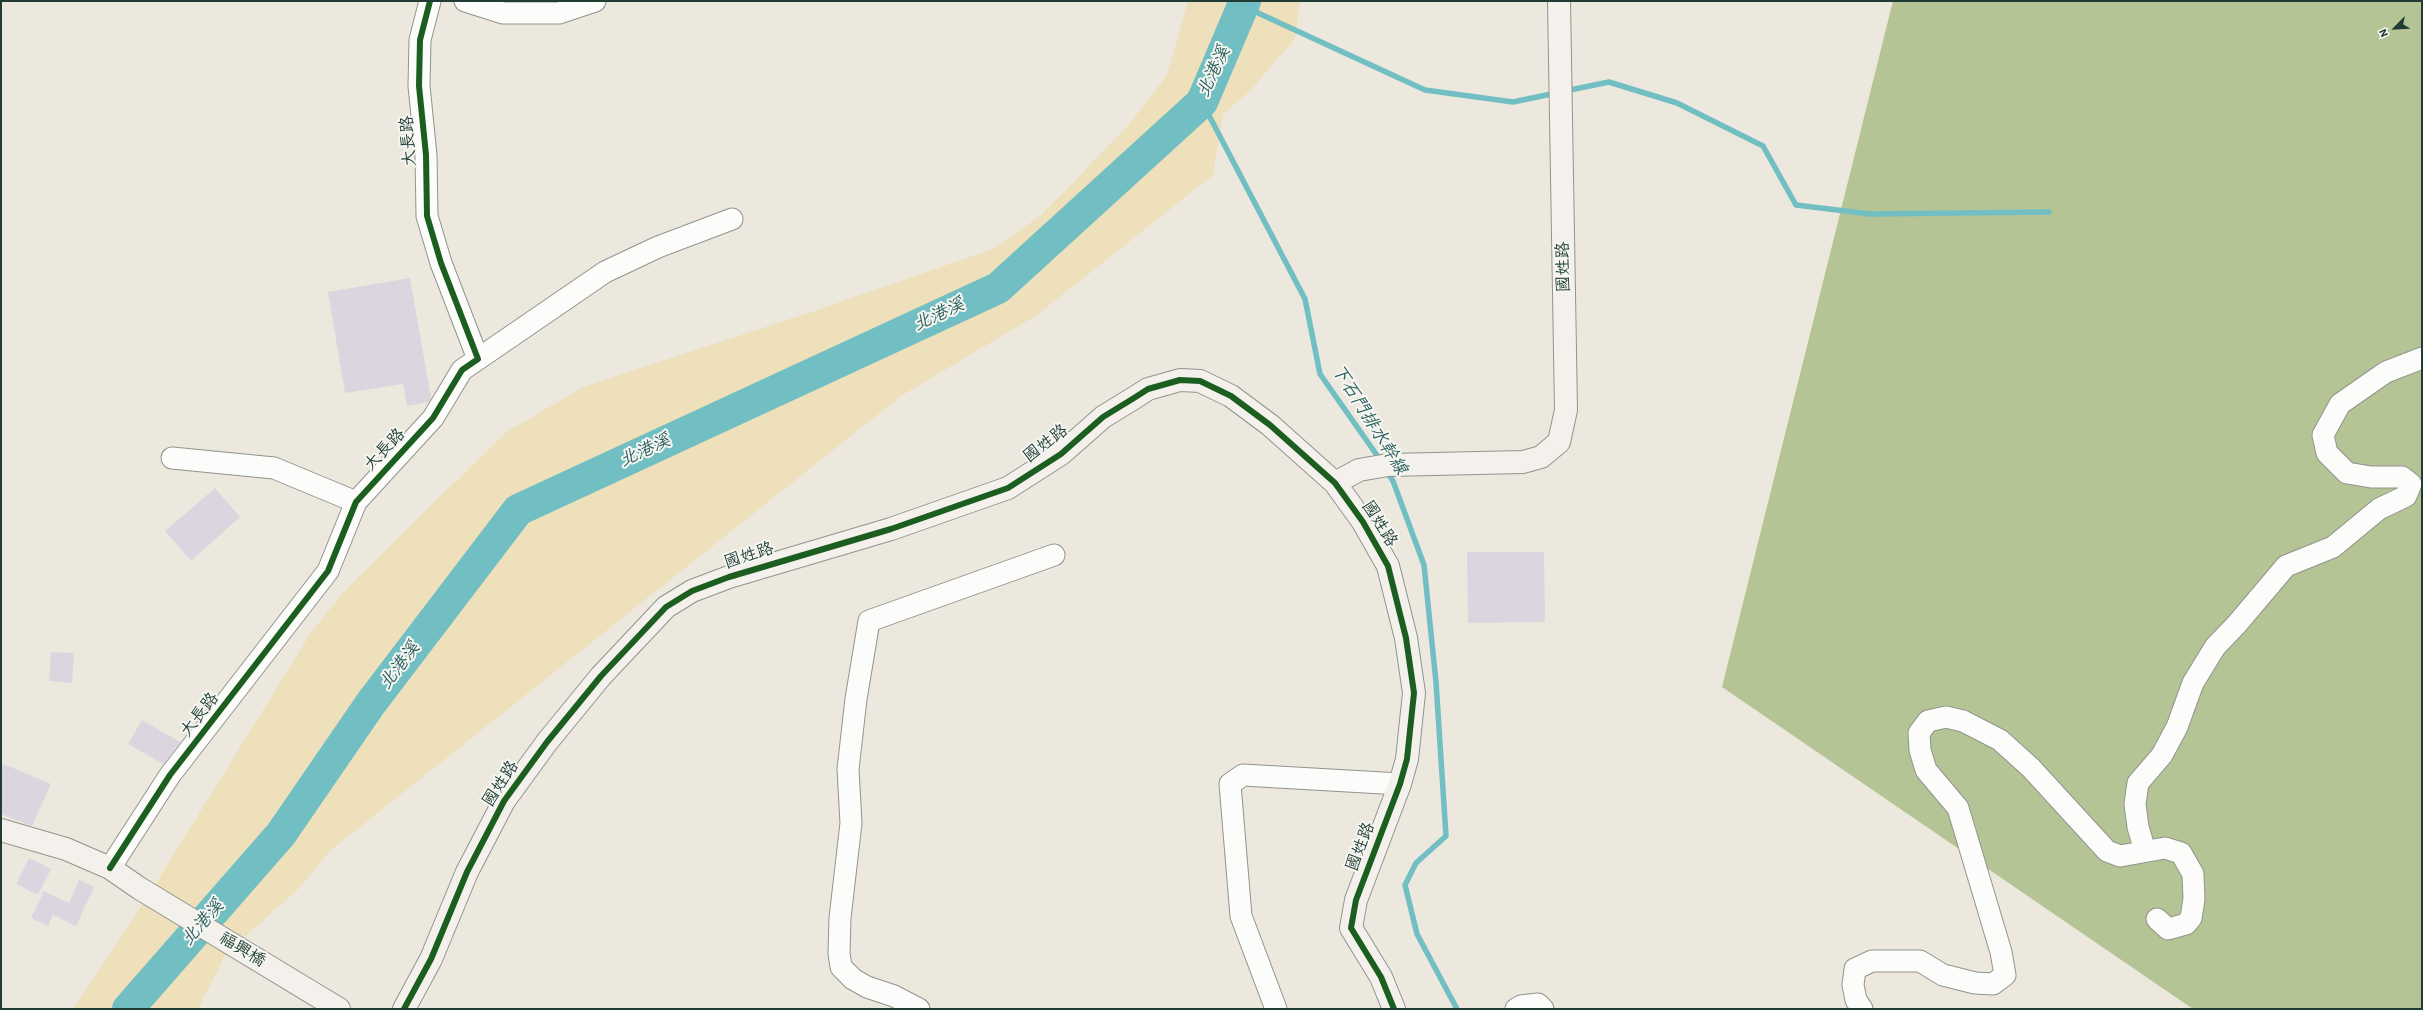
<!DOCTYPE html>
<meta charset="utf-8">
<style>
body{margin:0}
#map{position:relative;width:2423px;height:1010px;overflow:hidden;background:#ece8de;font-family:Itim,sans-serif}
canvas{display:block}
.frame{position:absolute;inset:0;border:2px solid #1f3d34;pointer-events:none}
.north{position:absolute;left:2375px;top:8px;width:40px;height:40px;-webkit-text-stroke:3px #f6f6f2;paint-order:stroke;rotate:246deg;font-size:11px;font-weight:700;line-height:16px;text-align:center;color:#1f3d34}
.north::after{content:'';display:block;margin:auto;width:14px;height:18px;background:#1f3d34;clip-path:polygon(50% 0,100% 100%,50% 72%,0 100%)}
</style>
<div id="map">
<canvas width="2423" height="1010"></canvas>
<div class="frame"></div>
<div class="north">N</div>
</div>
<script>
const ctx = document.querySelector('canvas').getContext('2d');
ctx.lineJoin = 'round';
function fill(path, color) {
  ctx.fillStyle = color;
  ctx.fill(path, 'evenodd');
}
function shape(rows) {
  const path = new Path2D();
  for (const r of rows) {
    path.moveTo(r[0], r[1]);
    for (let i = 2; i < r.length; i += 2) path.lineTo(r[i], r[i + 1]);
  }
  return path;
}
function strokePath(path, color, width, dash) {
  ctx.strokeStyle = color;
  ctx.lineWidth = width;
  ctx.lineCap = dash ? 'butt' : 'round';
  ctx.setLineDash(dash || []);
  ctx.stroke(path);
}
function label(font, color, halo, rows, align = 'center') {
  ctx.font = font + ' Itim,"LXGW WenKai TC",sans-serif';
  ctx.lineWidth = 4;
  ctx.setLineDash([]);
  ctx.textBaseline = 'middle';
  ctx.strokeStyle = halo;
  ctx.fillStyle = color;
  for (const [text, x, y, turn = 0] of rows) {
    ctx.save();
    ctx.translate(x, y);
    ctx.rotate((+turn || 0) * Math.PI / 180);
    ctx.textAlign = isNaN(turn) ? turn : align;
    if (halo) ctx.strokeText(text, 0, 0);
    ctx.fillText(text, 0, 0);
    ctx.restore();
  }
}
fill(shape([
 [1893,1,2422,1,2422,1009,2193,1009,1722,687]
]), '#b4c495');
fill(shape([
 [1188,1,1300,1,1295,39,1250,91,1223,114,1213,175,1037,315,901,396,331,850,300,887,226,954,198,1009,73,1009,148,896,312,631,348,587,505,433,583,387,811,312,993,249,1040,216,1128,126,1167,75]
]), '#ede0bb');
strokePath(shape([
 [1243,6,1425,90,1513,102,1556,93],
 [1565,91,1609,82,1677,103,1763,146,1796,205,1870,214,2049,212],
 [1202,102,1305,299,1320,374,1381,461],
 [1386,471,1393,481,1424,565,1436,682,1446,836,1416,863,1405,885,1417,934,1457,1009]
]), '#71bec3', 5.5);
strokePath(shape([
 [128,1009,281,834,371,703,518,510,998,288,1202,102,1245,1]
]), '#71bec3', 32);
fill(shape([
 [410,278,431,398,429,402,407,406,403,384,345,393,328,292],
 [215,488,240,517,191,561,165,531],
 [1467,552,1544,552,1545,622,1468,623],
 [51,652,74,653,72,683,49,681],
 [142,720,180,742,163,764,128,744],
 [1,763,51,784,32,826,1,814],
 [29,858,51,869,38,895,16,884],
 [79,880,94,887,76,926,53,915,48,926,31,918,44,891,69,903]
]), '#dcd5df');
const street = shape([
 [465,1,503,13,559,13,595,1],
 [478,359,605,272,658,247,732,219],
 [172,458,274,468,356,502],
 [2145,851,2138,827,2135,804,2138,783,2162,755,2177,727,2193,683,2215,647,2237,624,2286,566,2333,547,2379,509,2406,496,2411,484,2402,477,2371,477,2347,473,2327,453,2323,435,2340,404,2386,372,2422,358],
 [110,868,170,775,328,571,356,502,433,418,462,370,478,359,441,263,427,216,426,155,419,86,420,40,430,1],
 [919,1009,894,996,867,987,853,979,841,967,839,953,840,918,851,823,848,769,856,699,869,621,1054,555],
 [1276,1009,1241,916,1230,784,1243,775,1400,784],
 [1516,1009,1521,1006,1538,1004,1543,1009],
 [1862,1009,1856,1000,1853,985,1855,969,1872,961,1920,961,1943,975,1975,983,1993,984,2005,975,2001,952,1958,808,1926,770,1920,750,1919,733,1928,721,1946,717,1963,721,2000,740,2031,768,2107,851,2120,856,2165,848,2181,853,2193,874,2194,899,2191,918,2186,924,2168,929,2157,919]
]);
const secondary = shape([
 [1335,483,1359,470,1388,465,1523,462,1541,457,1559,442,1566,410,1559,1],
 [1,830,66,849,110,868,139,888,339,1009],
 [404,1009,431,959,467,872,504,801,547,742,601,676,666,607,692,591,729,577,891,529,1008,488,1061,454,1103,417,1134,398,1148,389,1180,380,1200,381,1231,396,1270,425,1335,483,1363,522,1388,566,1406,638,1414,693,1407,759,1400,784,1356,900,1351,928,1381,977,1394,1009]
]);
strokePath(street, '#91948e', 23);
strokePath(secondary, '#91948e', 24);
strokePath(street, '#fcfcfa', 21);
strokePath(secondary, '#f4f1ec', 22);
strokePath(shape([
 [110,868,170,775,328,571,356,502,433,418,462,370,478,359,441,263,427,216,426,155,419,86,420,40,430,1],
 [404,1009,431,959,467,872,504,801,547,742,601,676,666,607,692,591,729,577,891,529,1008,488,1061,454,1103,417,1134,398,1148,389,1180,380,1200,381,1231,396,1270,425,1335,483,1363,522,1388,566,1406,638,1414,693,1407,759,1400,784,1356,900,1351,928,1381,977,1394,1009]
]), '#1b5e20', 6);
label('17px', '#1f3d34', '#f6f6f2', [
 ["大長路",409,141,-94],
 ["國姓路",1564,267,-91],
 ["國姓路",1046,444,-37],
 ["大長路",385,450,-47],
 ["國姓路",1379,524,58],
 ["國姓路",749,556,-18],
 ["大長路",200,715,-52],
 ["國姓路",501,784,-57],
 ["國姓路",1361,847,-69],
 ["福興橋",242,950,31]
]);
label('italic 18px', '#285e5c', '#f6f6f2', [
 ["北港溪",1214,72,-65],
 ["北港溪",939,315,-25],
 ["下石門排水幹線",1369,420,58],
 ["北港溪",645,451,-25],
 ["北港溪",400,666,-53],
 ["北港溪",203,923,-49]
]);
</script>
